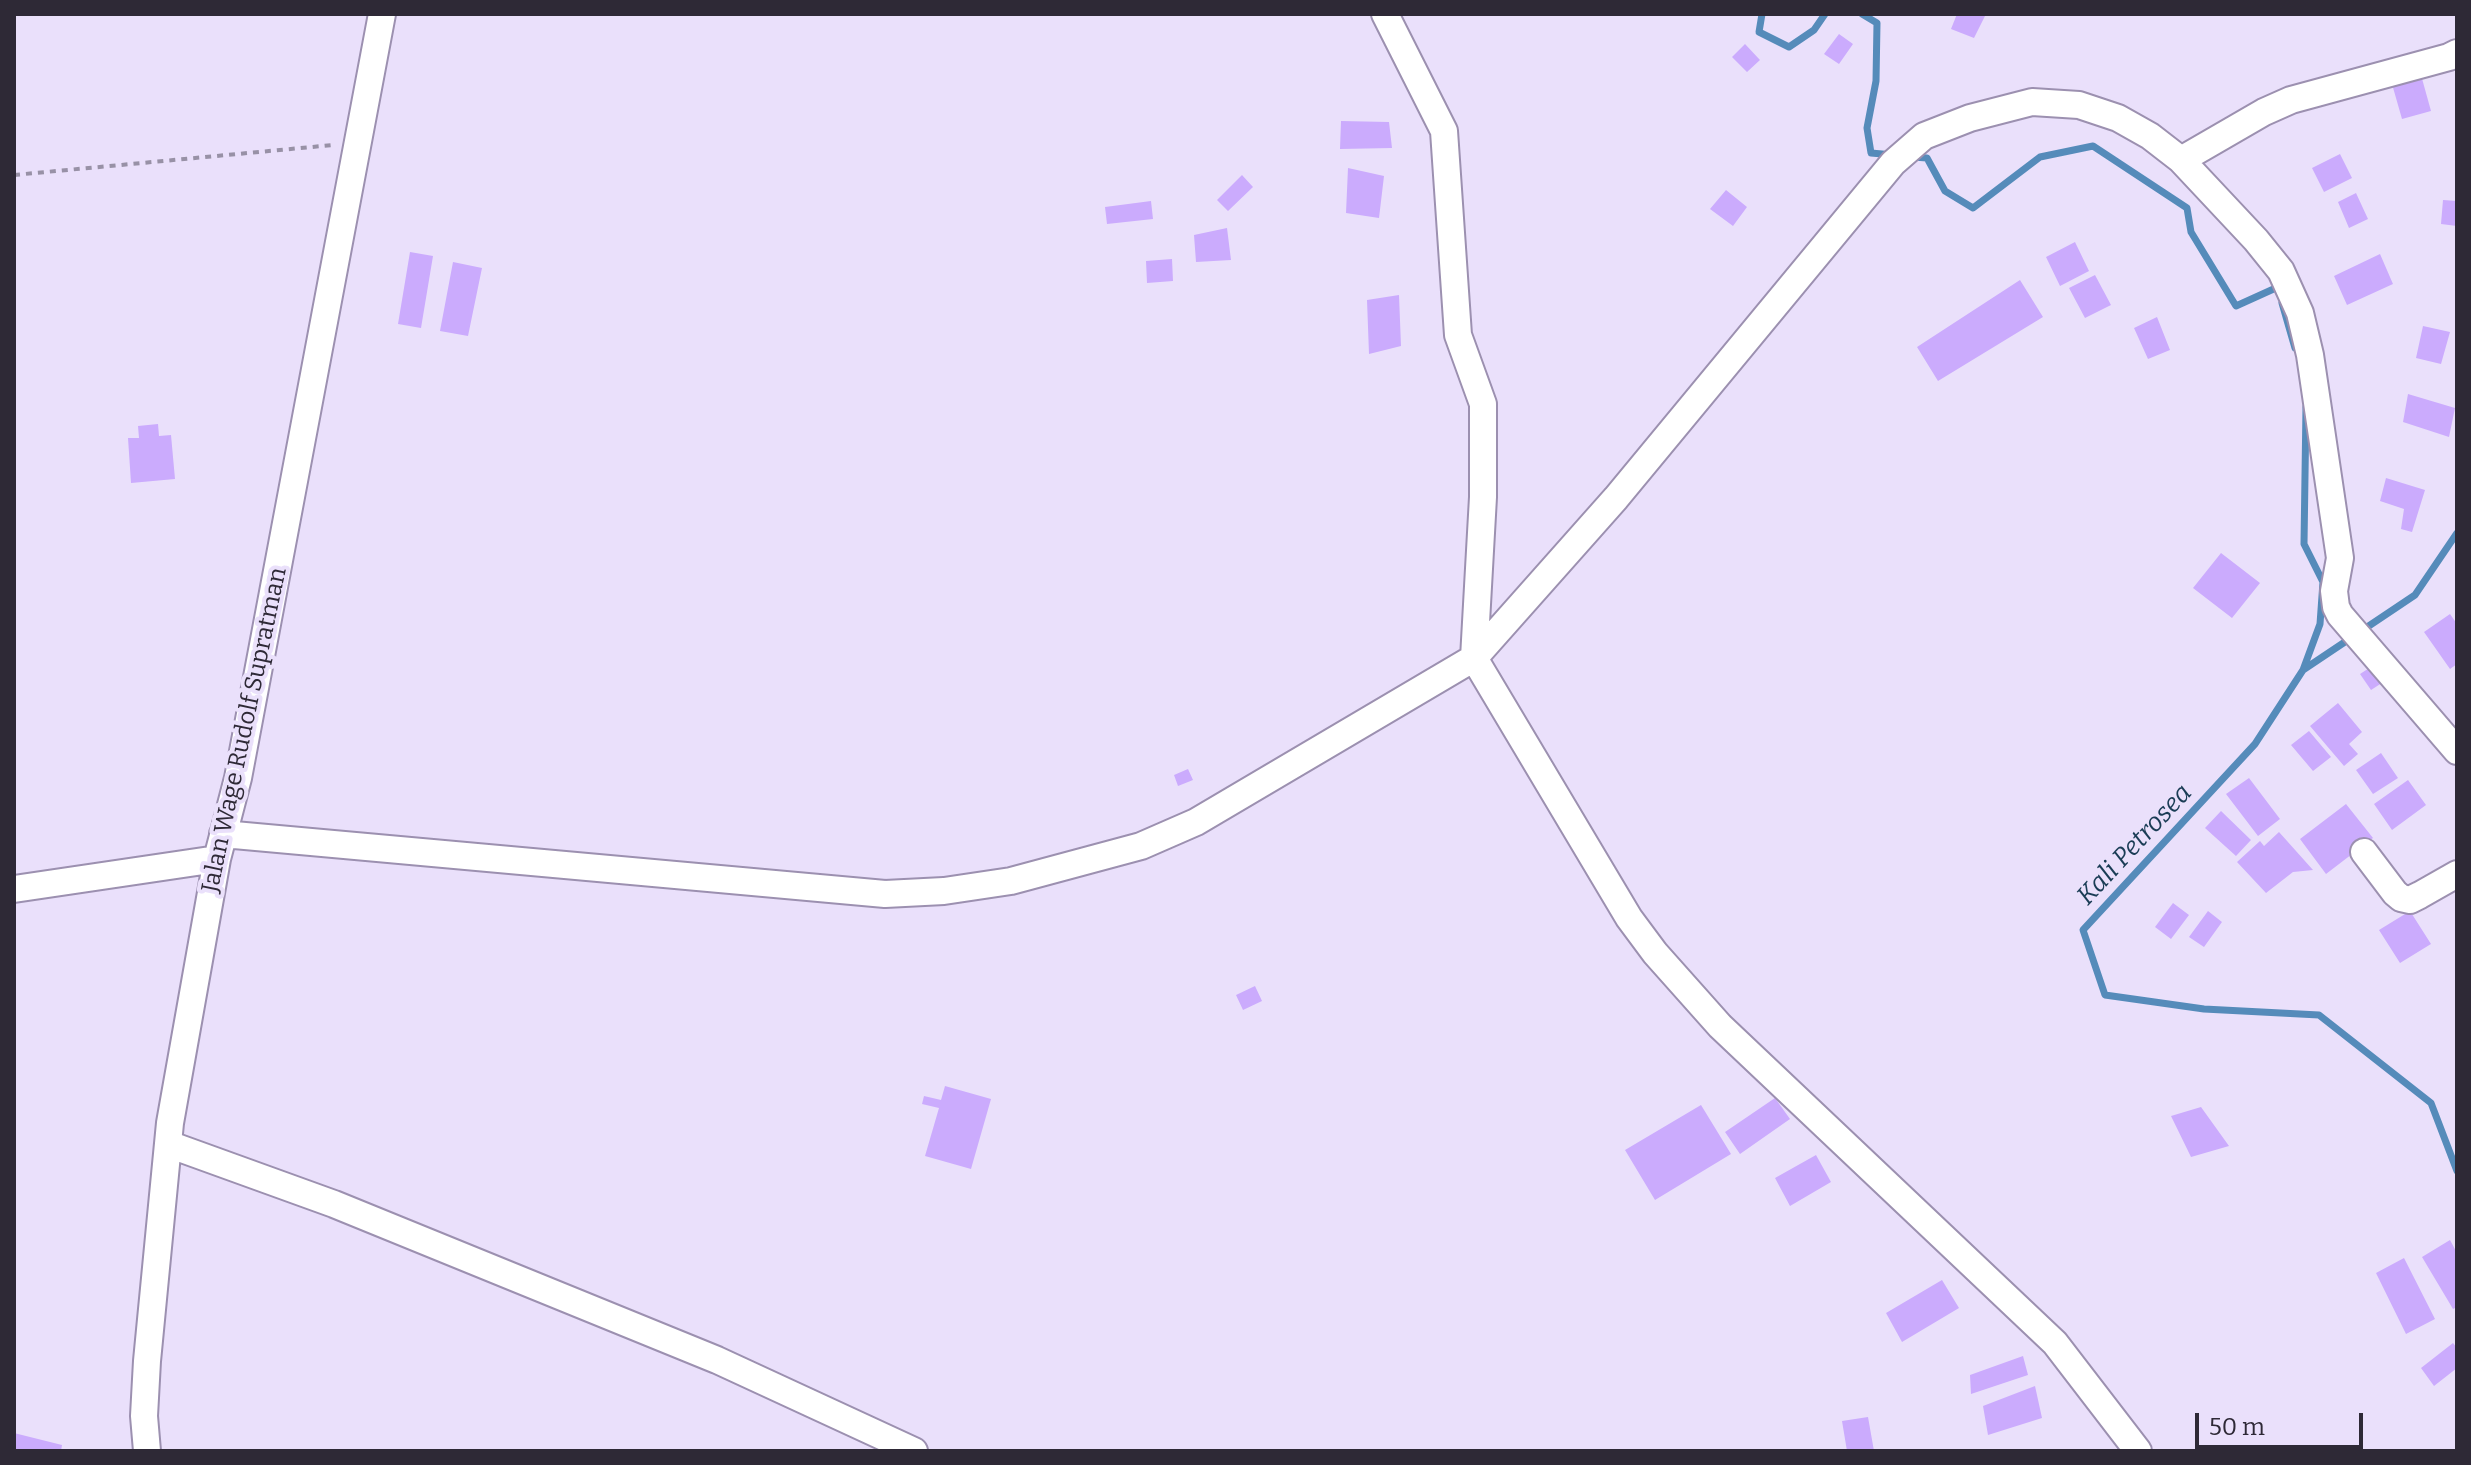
<!DOCTYPE html>
<style>
body{margin:0}
#map{position:relative;width:2471px;height:1465px;overflow:hidden;background:#eae0fb;font-family:Bitter,serif}
canvas{display:block}
.frame{position:absolute;inset:0;border:16px solid #2e2936;pointer-events:none}
.scale{position:absolute;left:2195px;top:1413px;width:168px;height:36px;box-sizing:border-box;border:4px solid #2e2936;border-top:0;padding-left:10px;font-size:24px;line-height:28px;white-space:nowrap;color:#2e2936;-webkit-text-stroke:6px #eae0fb;paint-order:stroke}
</style>
<div id="map">
<canvas width="2471" height="1465"></canvas>
<div class="frame"></div>
<div class="scale">50 m</div>
</div>
<script>
const ctx = document.querySelector('canvas').getContext('2d');
ctx.lineJoin = 'round';
function shape(rows) {
  const path = new Path2D();
  for (const r of rows) {
    path.moveTo(r[0], r[1]);
    for (let i = 2; i < r.length; i += 2) path.lineTo(r[i], r[i + 1]);
  }
  return path;
}
function strokePath(path, color, width, dash) {
  ctx.strokeStyle = color;
  ctx.lineWidth = width;
  ctx.lineCap = dash ? 'butt' : 'round';
  ctx.setLineDash(dash || []);
  ctx.stroke(path);
}
function fill(path, color) {
  ctx.fillStyle = color;
  ctx.fill(path, 'evenodd');
}
function label(font, color, halo, rows, align = 'center') {
  ctx.font = font + ' Bitter,serif';
  ctx.lineWidth = 8;
  ctx.setLineDash([]);
  ctx.textBaseline = 'middle';
  ctx.strokeStyle = halo;
  ctx.fillStyle = color;
  for (const [text, x, y, turn = 0] of rows) {
    ctx.save();
    ctx.translate(x, y);
    ctx.rotate((+turn || 0) * Math.PI / 180);
    ctx.textAlign = isNaN(turn) ? turn : align;
    if (halo) ctx.strokeText(text, 0, 0);
    ctx.fillText(text, 0, 0);
    ctx.restore();
  }
}
strokePath(shape([
 [1762,14,1759,32,1789,47,1814,30,1825,14],
 [1862,14,1877,23,1876,81,1867,128,1871,153,1893,155],
 [1913,157,1927,158,1945,191,1973,208,2040,157,2093,146,2187,208,2191,232,2236,306,2278,287,2279,291],
 [2282,303,2295,348],
 [2457,533,2415,595,2303,670,2255,744,2083,930,2105,995,2204,1009,2319,1015,2431,1103,2457,1171],
 [2303,670,2320,624,2323,582,2304,544,2306,407]
]), '#558bba', 7);
fill(shape([
 [1957,14,1986,14,1974,38,1951,29],
 [1839,34,1853,44,1839,64,1824,54],
 [1745,44,1760,60,1747,72,1732,57],
 [2421,75,2431,111,2402,119,2392,84],
 [1341,121,1389,122,1392,148,1340,149],
 [2340,154,2352,178,2324,192,2312,168],
 [1348,168,1384,176,1379,218,1346,213],
 [1242,175,1253,187,1228,211,1217,200],
 [1726,190,1747,207,1733,226,1710,209],
 [2356,193,2368,219,2349,228,2338,202],
 [2443,200,2457,201,2457,226,2441,224],
 [1151,201,1153,219,1107,224,1105,207],
 [1227,228,1231,260,1196,262,1194,235],
 [2075,242,2089,271,2060,286,2046,257],
 [410,252,433,256,421,328,398,324],
 [2380,254,2393,284,2347,305,2334,276],
 [1172,259,1173,281,1147,283,1146,261],
 [453,262,482,268,468,336,440,331],
 [2095,275,2111,305,2085,318,2069,288],
 [2020,280,2043,317,1938,381,1917,347],
 [1399,295,1401,346,1369,354,1367,300],
 [2157,317,2170,350,2148,359,2134,328],
 [2423,326,2450,332,2441,364,2416,358],
 [2408,394,2455,408,2449,437,2403,422],
 [158,424,159,436,171,435,175,479,131,483,128,438,139,438,138,426],
 [2386,478,2425,490,2412,532,2401,529,2404,509,2380,501],
 [2221,553,2260,583,2232,618,2193,588],
 [2450,614,2457,624,2457,664,2450,669,2424,632],
 [2377,663,2388,679,2371,690,2360,674],
 [2338,703,2362,732,2349,744,2358,754,2344,766,2310,726],
 [2309,731,2331,757,2313,771,2291,745],
 [2381,753,2398,778,2373,794,2356,770],
 [1188,769,1193,780,1178,786,1174,775],
 [2249,778,2280,819,2258,836,2226,794],
 [2408,780,2426,805,2392,830,2374,804],
 [2346,804,2373,838,2326,874,2300,839],
 [2221,811,2251,840,2236,856,2205,828],
 [2279,832,2313,870,2293,872,2266,893,2237,862,2260,841,2264,846],
 [2173,903,2189,915,2171,939,2155,927],
 [2208,911,2222,922,2204,947,2189,937],
 [2410,911,2431,944,2400,963,2379,930],
 [1255,986,1262,1001,1243,1010,1236,995],
 [945,1086,991,1099,971,1169,925,1156,939,1108,922,1104,924,1096,941,1100],
 [1775,1098,1790,1119,1740,1154,1725,1132],
 [1701,1105,1731,1154,1655,1200,1625,1150],
 [2201,1107,2229,1146,2191,1157,2171,1116],
 [1816,1155,1831,1182,1790,1206,1775,1178],
 [2450,1240,2457,1253,2457,1307,2453,1309,2422,1257],
 [2404,1258,2435,1319,2406,1334,2376,1273],
 [1942,1280,1959,1308,1902,1342,1886,1313],
 [2453,1343,2457,1348,2457,1368,2434,1386,2421,1368],
 [2023,1356,2028,1375,1971,1394,1970,1375],
 [2035,1386,2042,1418,1988,1435,1983,1406],
 [1868,1417,1874,1451,1847,1451,1842,1421],
 [14,1433,62,1445,61,1451,14,1451]
]), '#cbabfd');
const minor = shape([
 [1385,14,1444,131,1458,335,1483,404,1483,497,1474,658,1629,918,1655,953,1720,1026,2055,1343,2138,1451],
 [2181,160,2264,112,2291,100,2449,57,2457,53],
 [223,834,885,894,944,891,1011,881,1141,846,1196,822,1474,658,1616,498,1893,163,1924,136,1970,118,2032,102,2079,105,2118,118,2150,136,2181,160,2256,240,2281,271,2300,313,2310,355,2340,558,2334,591,2336,607,2340,615,2457,751],
 [2364,852,2395,893,2401,898,2410,900,2420,895,2457,874],
 [14,889,217,859],
 [168,1144,334,1204,717,1360,914,1451],
 [147,1451,144,1416,147,1361,170,1123,217,859,238,778,382,14]
]);
strokePath(minor, '#9c90b0', 30);
strokePath(shape([
 [14,175,333,145]
]), '#9891a6', 4, [6, 6]);
strokePath(minor, '#fff', 26);
label('24px', '#2e2936', '#eae0fb', [
 ["Jalan Wage Rudolf Supratman",245,730,-78]
]);
label('italic 26px', '#1a3c55', '#eae0fb', [
 ["Kali Petrosea",2135,845,-47]
]);
</script>
